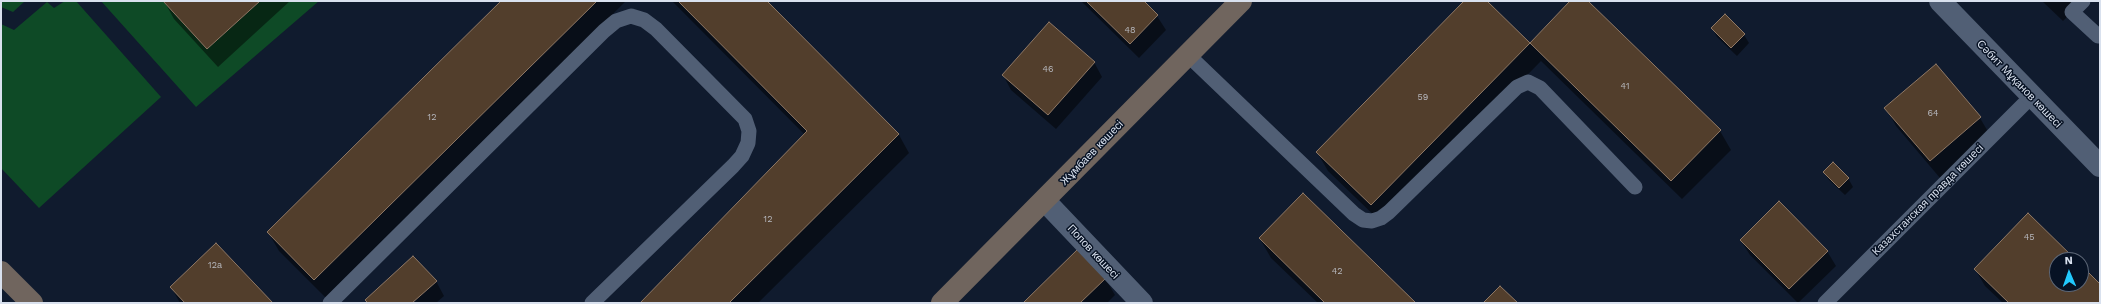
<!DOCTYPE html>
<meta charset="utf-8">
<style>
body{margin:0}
#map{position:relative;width:2101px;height:304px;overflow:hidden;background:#101b2e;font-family:"Work Sans",sans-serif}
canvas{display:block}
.frame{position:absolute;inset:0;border:2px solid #d9e1ee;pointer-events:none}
.north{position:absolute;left:2049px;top:252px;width:40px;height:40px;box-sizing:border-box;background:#071224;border:1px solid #5b6575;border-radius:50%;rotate:358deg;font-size:11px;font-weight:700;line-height:16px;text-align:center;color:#d9e1ee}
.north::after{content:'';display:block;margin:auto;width:14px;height:18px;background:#22c9fd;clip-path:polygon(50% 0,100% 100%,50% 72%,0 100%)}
</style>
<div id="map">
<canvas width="2101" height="304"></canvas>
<div class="frame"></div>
<div class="north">N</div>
</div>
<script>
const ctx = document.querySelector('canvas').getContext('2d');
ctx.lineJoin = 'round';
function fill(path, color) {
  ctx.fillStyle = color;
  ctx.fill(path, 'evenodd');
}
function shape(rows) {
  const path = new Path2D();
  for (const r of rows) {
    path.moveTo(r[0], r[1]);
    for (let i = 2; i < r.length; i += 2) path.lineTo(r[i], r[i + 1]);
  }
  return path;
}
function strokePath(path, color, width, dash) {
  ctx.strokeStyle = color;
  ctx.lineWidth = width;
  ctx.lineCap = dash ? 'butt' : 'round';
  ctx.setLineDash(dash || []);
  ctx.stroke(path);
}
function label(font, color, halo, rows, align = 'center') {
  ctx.font = font + ' "Work Sans",sans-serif';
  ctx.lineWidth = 3;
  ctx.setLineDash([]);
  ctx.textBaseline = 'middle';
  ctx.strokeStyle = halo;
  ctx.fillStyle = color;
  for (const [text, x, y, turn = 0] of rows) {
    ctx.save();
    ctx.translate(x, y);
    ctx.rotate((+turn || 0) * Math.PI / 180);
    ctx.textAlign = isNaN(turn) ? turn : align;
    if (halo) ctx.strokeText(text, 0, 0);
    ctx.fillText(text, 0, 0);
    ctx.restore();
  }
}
fill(shape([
 [1,1,25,1,13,12,1,7],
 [65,1,76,1,161,97,39,208,1,168,1,24,14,30,47,2,54,8],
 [101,1,163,1,207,49,260,1,319,1,196,107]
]), '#0e4a26');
fill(shape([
 [164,1,290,1,218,67,174,19],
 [502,1,626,1,326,298,279,251,268,232],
 [672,1,766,1,899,135,909,153,758,303,641,303,805,135],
 [1081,1,1142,1,1157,16,1166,30,1139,58],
 [1465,1,1485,1,1530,44,1572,1,1587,1,1720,131,1731,150,1682,199,1541,61,1382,223,1328,171,1317,152],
 [2042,1,2083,1,2063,21],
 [1725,16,1744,35,1749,43,1737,56,1717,37,1712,28],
 [1094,62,1102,77,1056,129,1011,90,1003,75],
 [1936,66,1980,118,1990,135,1940,178,1896,126,1886,108],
 [1824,172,1848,178,1853,187,1845,195,1829,180],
 [2028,215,2075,260,2057,260,2057,284,2081,284,2081,266,2100,285,2100,303,2003,303,1985,286,1975,269],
 [1260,239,1414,303,1318,303,1271,258],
 [1741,241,1827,251,1836,266,1798,303,1750,255],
 [1105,278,1115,295,1107,303,1024,303],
 [436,281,444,296,436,303,368,303,366,300],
 [171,287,272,303,180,303]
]), '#0007');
const building = shape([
 [163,1,260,1,207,49,163,1],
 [501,1,597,1,314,280,267,232,501,1],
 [678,1,767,1,899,134,729,303,640,303,807,131,678,1],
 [1086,1,1144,1,1158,15,1130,44,1086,1],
 [1464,1,1487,1,1530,43,1371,205,1316,152,1464,1],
 [1570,1,1588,1,1721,130,1671,181,1530,43,1570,1],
 [1725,14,1745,34,1731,48,1711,28,1725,14],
 [1049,22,1095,62,1048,115,1002,75,1049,22],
 [1936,64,1981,117,1930,161,1884,108,1936,64],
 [1833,162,1849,178,1839,188,1823,172,1833,162],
 [1303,193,1416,303,1325,303,1259,238,1303,193],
 [1779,201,1828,251,1789,289,1740,240,1779,201],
 [2028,213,2076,260,2057,260,2057,284,2081,284,2081,265,2100,284,2100,303,2009,303,1974,269,2028,213],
 [216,243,273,303,185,303,170,287,216,243],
 [1078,249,1106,278,1080,303,1023,303,1078,249],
 [413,256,437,281,412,303,368,303,365,300,413,256],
 [1500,286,1518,303,1483,303,1500,286]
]);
fill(building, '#523e2c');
strokePath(building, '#8f7865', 1);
strokePath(shape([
 [2083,1,2072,12,2098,36,2100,34],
 [1188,55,1354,214,1363,220,1372,221,1381,218,1389,212,1517,87,1528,82,1540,88,1635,187],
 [330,303,604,31,616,21,631,16,644,20,656,29,745,119,749,131,748,143,742,156,733,166,592,303],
 [1825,303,2031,97]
]), '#515f75', 15);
strokePath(shape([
 [1940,1,2100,166],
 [1045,201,1142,303]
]), '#515f75', 22);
strokePath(shape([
 [1,272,32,303],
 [942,303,1241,1]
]), '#70655e', 22);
label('9px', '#b7b8be', null, [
 ["48",1130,30],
 ["46",1048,69],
 ["41",1625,86],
 ["59",1423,97],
 ["64",1933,113],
 ["12",432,117],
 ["12",768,219],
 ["45",2029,237],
 ["12а",215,265],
 ["42",1337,271]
]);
label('11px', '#d9e1ee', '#071224', [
 ["Сәбит Мұқанов көшесі",2019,84,46],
 ["Жұмбаев көшесі",1092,153,-46],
 ["Казахстанская правда көшесі",1928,200,-45],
 ["Попов көшесі",1093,252,47]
]);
</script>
